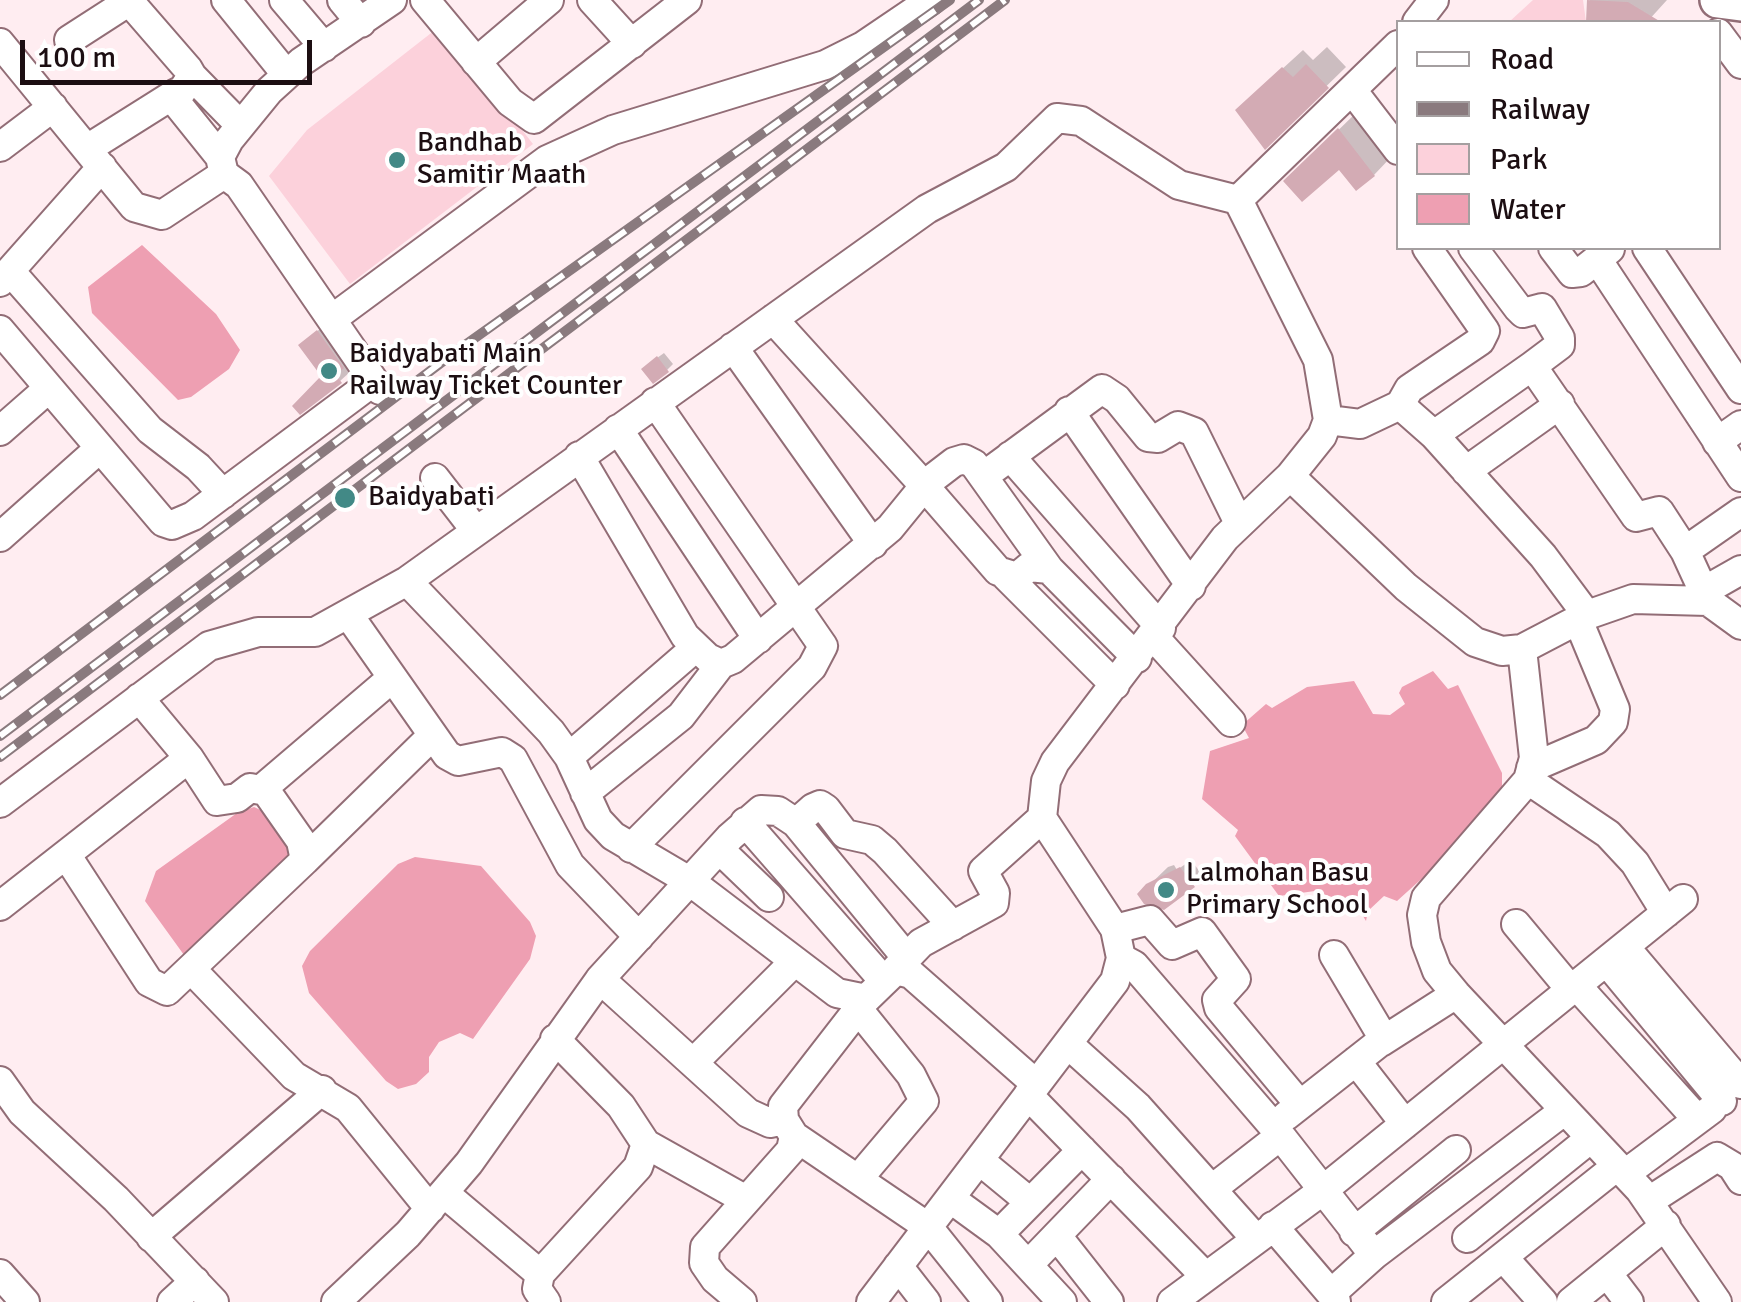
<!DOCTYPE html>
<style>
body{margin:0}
#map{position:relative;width:1741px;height:1302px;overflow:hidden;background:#ffedf1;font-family:Signika,sans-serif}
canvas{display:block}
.legend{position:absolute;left:1396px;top:20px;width:325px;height:230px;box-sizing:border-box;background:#fff;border:2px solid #a49fa0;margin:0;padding:12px 18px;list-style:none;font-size:30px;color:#1c0e12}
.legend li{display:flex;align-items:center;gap:20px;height:50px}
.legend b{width:50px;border:2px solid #a49fa0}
.scale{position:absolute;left:20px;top:40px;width:292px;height:45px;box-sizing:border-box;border:5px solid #1c0e12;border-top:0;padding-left:12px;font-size:30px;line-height:35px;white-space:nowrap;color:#1c0e12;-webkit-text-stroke:8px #fff;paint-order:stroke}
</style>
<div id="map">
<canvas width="1741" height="1302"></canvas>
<ul class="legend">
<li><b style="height:12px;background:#fff"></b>Road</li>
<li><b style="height:12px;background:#8a7a7e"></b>Railway</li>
<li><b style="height:28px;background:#fcd1db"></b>Park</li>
<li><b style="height:28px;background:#ee9fb2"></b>Water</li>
</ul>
<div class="scale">100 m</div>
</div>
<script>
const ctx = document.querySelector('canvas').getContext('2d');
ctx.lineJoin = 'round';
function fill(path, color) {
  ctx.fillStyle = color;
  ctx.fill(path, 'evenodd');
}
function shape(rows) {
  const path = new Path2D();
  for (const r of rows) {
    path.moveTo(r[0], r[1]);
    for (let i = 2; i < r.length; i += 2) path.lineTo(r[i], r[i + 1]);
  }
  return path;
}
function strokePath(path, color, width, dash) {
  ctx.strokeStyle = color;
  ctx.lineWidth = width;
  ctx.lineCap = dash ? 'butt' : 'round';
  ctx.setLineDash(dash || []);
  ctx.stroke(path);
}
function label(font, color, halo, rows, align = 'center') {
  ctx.font = font + ' Signika,sans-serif';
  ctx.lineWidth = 8;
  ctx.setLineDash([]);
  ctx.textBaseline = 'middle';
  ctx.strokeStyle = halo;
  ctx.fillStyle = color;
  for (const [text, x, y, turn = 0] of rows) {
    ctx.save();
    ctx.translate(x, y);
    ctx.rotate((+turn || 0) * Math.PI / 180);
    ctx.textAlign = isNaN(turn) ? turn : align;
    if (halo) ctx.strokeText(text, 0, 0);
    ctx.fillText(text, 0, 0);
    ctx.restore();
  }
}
fill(shape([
 [1533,0,1583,0,1586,22,1509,22],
 [435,30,447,34,533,144,350,284,269,176,307,130]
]), '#fcd1db');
fill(shape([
 [142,245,216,314,240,350,229,369,191,397,178,400,92,313,88,287],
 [1433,671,1448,689,1458,685,1502,773,1502,789,1479,827,1397,901,1384,896,1368,911,1366,921,1357,906,1315,891,1279,896,1235,836,1238,830,1202,799,1210,751,1249,738,1242,725,1266,704,1272,708,1307,687,1354,681,1373,714,1390,715,1405,704,1399,693,1402,687],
 [254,807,282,820,293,867,204,951,184,955,145,901,156,871,237,813],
 [415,857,481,866,530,922,536,936,530,959,473,1039,460,1033,439,1042,429,1057,429,1072,416,1084,398,1089,386,1081,309,993,302,966,310,951,398,864]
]), '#ee9fb2');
fill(shape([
 [1590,0,1667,0,1647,22,1592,22],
 [1327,47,1346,67,1265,146,1258,91,1303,50,1313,60],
 [1358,111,1393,155,1374,175,1340,166,1286,181],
 [328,323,352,357,344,364,350,372,340,381,325,377,311,336],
 [664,353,673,364,667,370,650,363],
 [1191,860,1203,876,1164,907,1140,894,1168,867,1174,865,1177,870]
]), '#0003');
fill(shape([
 [1587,0,1628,2,1661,22,1586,22],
 [1306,64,1329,88,1265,150,1235,110,1282,67,1293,77],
 [1338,128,1375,176,1356,191,1339,170,1302,202,1283,181],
 [317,330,344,368,336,375,342,383,300,415,292,406,321,376,298,345],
 [657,356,669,372,653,384,641,369],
 [1180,867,1195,887,1164,910,1144,904,1137,894,1146,884]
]), '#d3abb4');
const minor = shape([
 [226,0,286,74],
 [284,0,324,47],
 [342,0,361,23],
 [425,0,510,102,534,119,687,0],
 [592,0,632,44],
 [129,1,188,69,192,76,175,101,220,157],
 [1417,22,1434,0],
 [1718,33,1741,64],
 [69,40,131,0],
 [0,43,134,207,162,215,224,174,239,185,380,390],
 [476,62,549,0],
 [192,76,240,125],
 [1352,90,1398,150],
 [0,147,53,107],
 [87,149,176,93],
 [224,174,220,157,229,140,269,91,301,62,392,0],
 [1473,248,1518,308,1523,313,1542,308,1560,338,1560,345,1532,366],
 [1553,248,1572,273,1581,272,1610,249],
 [1647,248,1741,389],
 [1597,259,1741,477],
 [10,271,150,430,198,467,223,494],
 [0,282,102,167],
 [332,319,547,160,613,130,825,65,863,46,931,0],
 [0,330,163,522,172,525,193,516,374,381],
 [733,347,873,544],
 [1400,405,1409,389,1480,341,1485,331,1427,248],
 [1069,411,1191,586],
 [1328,420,1360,424,1400,405,1434,435,1532,366,1636,517,1659,511,1685,551,1708,601],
 [618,429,758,639],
 [0,431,49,388],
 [1434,435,1543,556,1587,615],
 [1717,442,1741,425],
 [579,456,685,636,708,658,721,664,733,659,890,528,921,490,920,481,773,319],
 [1010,456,1161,628],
 [1466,471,1560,404],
 [985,475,1102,389,1117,399,1148,437,1158,438,1178,426,1194,432,1239,523],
 [1290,476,1406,587,1475,642,1502,651,1522,649,1587,615,1633,599,1708,601,1741,625],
 [435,478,476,531],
 [920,481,998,571,1017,577,1029,567,1049,569,1137,658],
 [924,485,954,462,964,459,974,464,1049,569],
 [0,537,100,448],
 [1685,551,1741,512],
 [1006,576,1115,685],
 [407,581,551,732,569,757,598,820,613,836,691,882,837,993,866,999,896,970,911,974,1036,1084],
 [1704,591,1741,570],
 [348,614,447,755,458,761,502,752,513,759,570,865,639,937],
 [1154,637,1231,722],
 [1522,649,1534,758,1528,780,1426,898,1422,915,1426,942,1437,971,1456,994,1640,1190,1717,1302],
 [569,757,695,648],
 [1531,768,1596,740,1613,722,1615,709,1578,620],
 [1528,780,1608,834,1635,863,1666,913],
 [263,788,392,678],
 [585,793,681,716,721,664],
 [0,803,209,646,258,632,315,632,407,581,927,209,1006,167,1057,118,1081,121,1179,185,1238,200],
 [745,822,884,981],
 [796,823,813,808,820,805,826,809,845,834,872,840,885,851,953,926],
 [631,848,812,667,823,646,655,402],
 [719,849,769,897],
 [67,856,149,982,167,991,305,860,301,841,266,791,250,788,237,798,217,801,189,758,139,698],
 [305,860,432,736],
 [0,906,189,758],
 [1516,924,1571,990],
 [1115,929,1150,920,1172,945,1202,932,1236,979,1217,1000,1219,1008,1300,1105],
 [1625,947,1741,1084],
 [1121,958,1134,965,1273,1126,1374,1255,1565,1110],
 [1607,962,1722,1101],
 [896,969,921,943,994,903,995,893,983,871,1042,818],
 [192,970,294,1076,348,1108,430,1209],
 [600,979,748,1113,770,1123,784,1120],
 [1577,986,1697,1119],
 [858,1009,911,1075,924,1101,858,1179],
 [1381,1042,1456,994],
 [1068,1044,1138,1107,1256,1239],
 [1356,1061,1405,1124],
 [693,1063,795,961],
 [0,1081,22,1112,116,1199,214,1302],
 [1028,1095,1205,1276],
 [1286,1116,1384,1039,1334,955],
 [794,1136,928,1227,988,1302],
 [646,1144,746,1200],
 [979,1160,1030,1202],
 [1625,1174,1712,1109],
 [1212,1189,1280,1136],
 [444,1193,540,1274],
 [951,1199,999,1234,1062,1302],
 [1649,1201,1717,1157,1732,1166,1741,1180],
 [1273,1226,1332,1295],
 [1354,1232,1456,1150],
 [999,1234,1082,1150],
 [1057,1236,1109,1302],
 [151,1237,322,1090],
 [1467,1238,1591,1138],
 [1503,1257,1543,1302],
 [1029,1264,1111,1179],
 [898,1266,926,1302],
 [1607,1273,1629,1302],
 [0,1274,25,1302],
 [172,1302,195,1281],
 [336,1302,408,1234,469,1163,600,979,730,837,761,810,778,811,796,823,906,957],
 [546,1302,537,1289,540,1274,638,1167,646,1144,621,1106,555,1039],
 [742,1302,715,1279,704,1263,705,1247,791,1150,794,1136,784,1120,783,1106,866,999],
 [871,1302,1115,981,1121,958,1115,929,1042,818,1046,781,1055,762,1225,538,1290,476,1322,436,1328,420,1318,360,1238,200,1398,45],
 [1172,1302,1322,1191,1683,899],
 [1336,1302,1334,1291,1374,1255],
 [1446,1302,1617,1166],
 [1571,1302,1666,1225]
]);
const major = shape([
 [1718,0,1741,3]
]);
strokePath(minor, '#926d76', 32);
strokePath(major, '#926d76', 40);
strokePath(minor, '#fff', 28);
strokePath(major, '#fff', 35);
const rail = shape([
 [0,695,458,350,950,0],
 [0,736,979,0],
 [0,757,1005,0]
]);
strokePath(rail, '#8a7a7e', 10);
strokePath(rail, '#fff', 6, [19]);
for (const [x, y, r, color] of [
 [397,160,10,"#428986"],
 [329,371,10,"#428986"],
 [345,498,12,"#428986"],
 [1166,890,10,"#428986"]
]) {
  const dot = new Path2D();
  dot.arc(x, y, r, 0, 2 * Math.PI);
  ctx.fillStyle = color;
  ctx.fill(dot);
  strokePath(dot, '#fff', 4);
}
label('28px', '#1c0e12', '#fff', [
 ["Bandhab",417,144],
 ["Samitir Maath",417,176],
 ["Baidyabati Main",349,355],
 ["Railway Ticket Counter",349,387],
 ["Baidyabati",368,498],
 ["Lalmohan Basu",1186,874],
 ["Primary School",1186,906]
], 'left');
</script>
